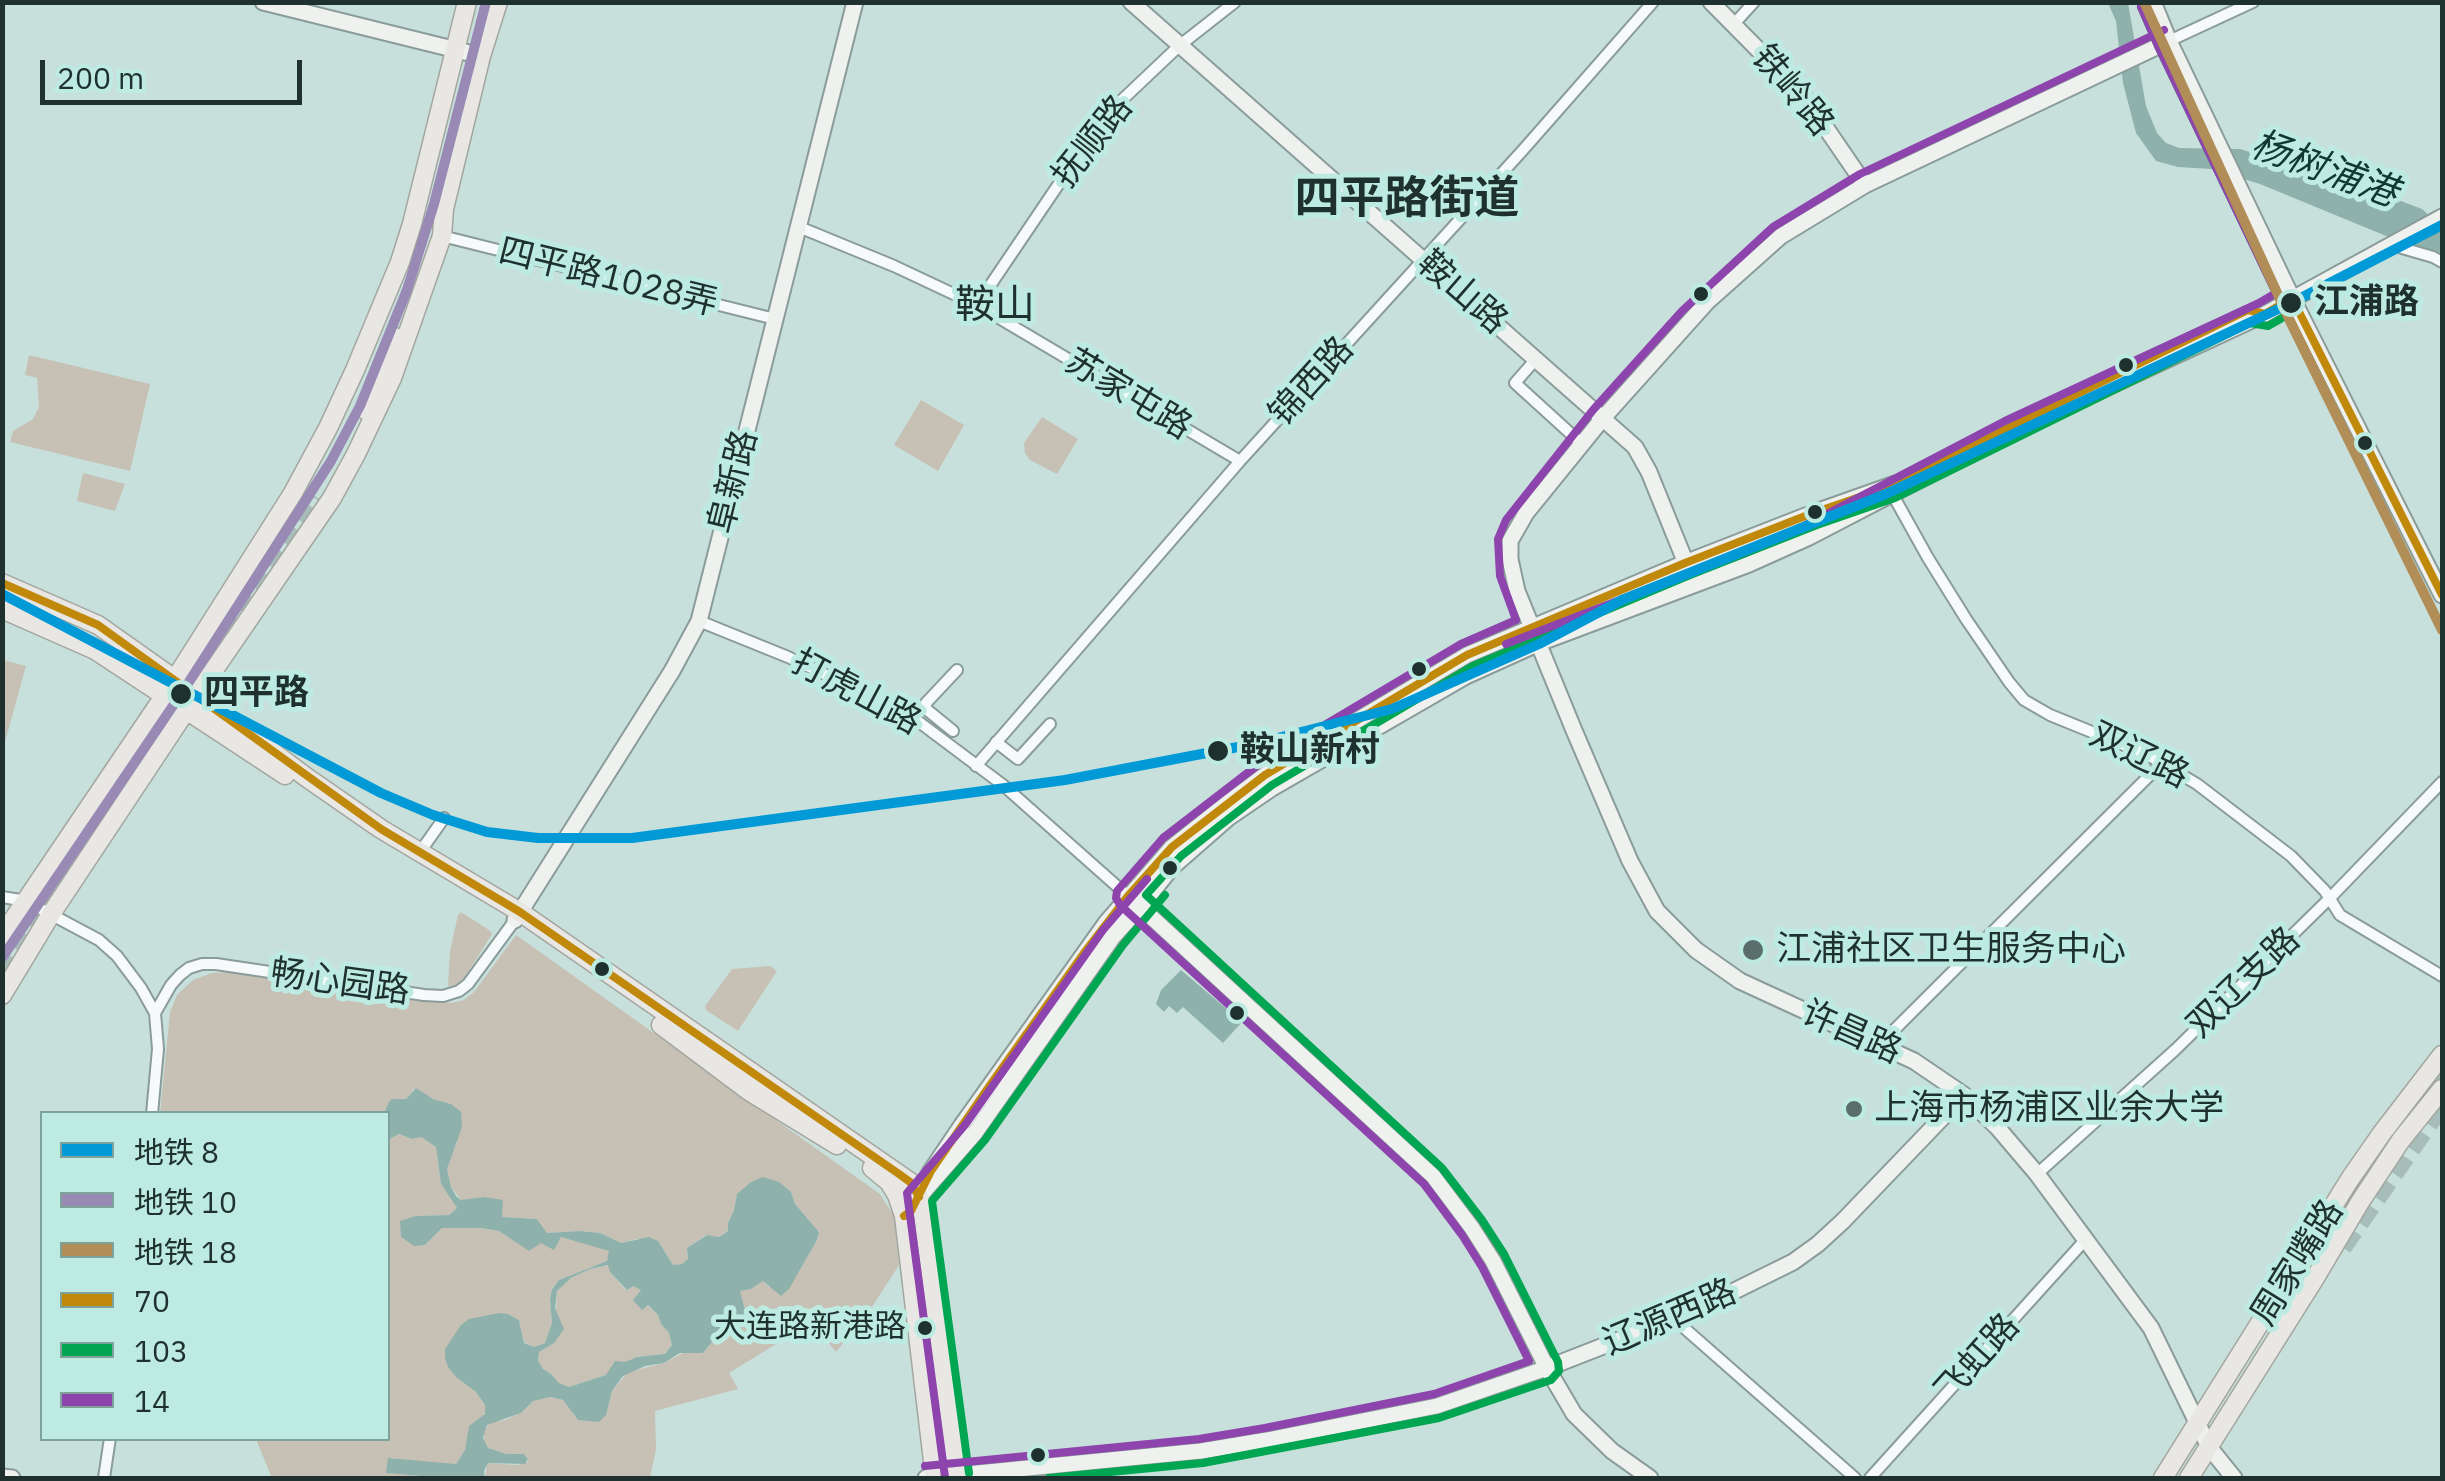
<!DOCTYPE html>
<meta charset="utf-8">
<style>
body{margin:0}
#map{position:relative;width:2445px;height:1481px;overflow:hidden;background:#c8e0dc;font-family:"IBM Plex Sans","Noto Sans SC",sans-serif}
canvas{display:block}
.frame{position:absolute;inset:0;border:5px solid #1f312e;pointer-events:none}
.legend{position:absolute;left:40px;top:1111px;width:350px;height:330px;box-sizing:border-box;background:#bdebe2;border:2px solid #7ea19a;margin:0;padding:12px 18px;list-style:none;font-size:30px;color:#1f312e}
.legend li{display:flex;align-items:center;gap:20px;height:50px}
.legend b{width:50px;border:2px solid #7ea19a}
.scale{position:absolute;left:40px;top:60px;width:262px;height:45px;box-sizing:border-box;border:5px solid #1f312e;border-top:0;padding-left:12px;font-size:30px;line-height:35px;white-space:nowrap;color:#1f312e;-webkit-text-stroke:8px #bdebe2;paint-order:stroke}
</style>
<div id="map">
<canvas width="2445" height="1481"></canvas>
<div class="frame"></div>
<ul class="legend">
<li><b style="height:12px;background:#029ad6"></b>地铁 8</li>
<li><b style="height:12px;background:#988ab5"></b>地铁 10</li>
<li><b style="height:12px;background:#b18d57"></b>地铁 18</li>
<li><b style="height:12px;background:#c1890c"></b>70</li>
<li><b style="height:12px;background:#00a651"></b>103</li>
<li><b style="height:12px;background:#8e44ad"></b>14</li>
</ul>
<div class="scale">200 m</div>
</div>
<script>
const ctx = document.querySelector('canvas').getContext('2d');
ctx.lineJoin = 'round';
function fill(path, color) {
  ctx.fillStyle = color;
  ctx.fill(path, 'evenodd');
}
function shape(rows) {
  const path = new Path2D();
  for (const r of rows) {
    path.moveTo(r[0], r[1]);
    for (let i = 2; i < r.length; i += 2) path.lineTo(r[i], r[i + 1]);
  }
  return path;
}
function strokePath(path, color, width, dash) {
  ctx.strokeStyle = color;
  ctx.lineWidth = width;
  ctx.lineCap = dash ? 'butt' : 'round';
  ctx.setLineDash(dash || []);
  ctx.stroke(path);
}
function label(font, color, halo, rows, align = 'center') {
  ctx.font = font + ' "IBM Plex Sans","Noto Sans SC",sans-serif';
  ctx.lineWidth = 10;
  ctx.setLineDash([]);
  ctx.textBaseline = 'middle';
  ctx.strokeStyle = halo;
  ctx.fillStyle = color;
  for (const [text, x, y, turn = 0] of rows) {
    ctx.save();
    ctx.translate(x, y);
    ctx.rotate((+turn || 0) * Math.PI / 180);
    ctx.textAlign = isNaN(turn) ? turn : align;
    if (halo) ctx.strokeText(text, 0, 0);
    ctx.fillText(text, 0, 0);
    ctx.restore();
  }
}
fill(shape([
 [29,355,150,384,130,471,10,442,13,431,33,419,39,407,37,378,25,375],
 [921,400,964,425,938,471,894,445],
 [1042,417,1078,439,1057,474,1030,460,1025,453,1024,443],
 [83,473,125,484,115,511,77,501],
 [3,660,26,666,3,749,2,660],
 [461,912,489,930,492,934,463,980,459,984,448,986,450,951,458,915],
 [516,935,880,1194,894,1216,899,1265,868,1313,836,1352,812,1322,729,1373,738,1389,655,1411,656,1449,650,1478,485,1478,487,1463,517,1465,528,1462,527,1457,524,1454,506,1454,488,1448,484,1444,484,1430,491,1422,505,1420,521,1413,533,1401,541,1398,550,1397,563,1400,569,1406,574,1416,606,1415,612,1391,628,1372,664,1363,685,1352,703,1353,721,1331,736,1321,746,1318,740,1291,751,1289,763,1281,769,1287,798,1273,817,1240,819,1232,795,1204,791,1192,737,1194,734,1210,728,1223,728,1230,719,1237,706,1235,687,1248,688,1260,683,1264,673,1265,658,1241,637,1239,621,1243,600,1233,580,1231,547,1233,537,1219,502,1217,461,1200,451,1187,447,1169,452,1151,457,1143,451,1104,433,1099,414,1089,406,1099,393,1100,389,1102,384,1113,160,1114,170,1012,177,995,193,980,212,973,229,972,451,1003,464,1000,474,992],
 [770,966,777,971,738,1031,706,1010,705,1006,732,969],
 [399,1134,412,1139,421,1137,436,1147,441,1184,457,1208,449,1215,415,1216,401,1221,425,1245,442,1228,481,1228,499,1231,529,1250,541,1243,561,1237,610,1250,607,1261,559,1280,552,1288,550,1300,552,1323,545,1343,534,1347,524,1342,519,1320,508,1314,462,1382,471,1386,476,1392,485,1405,486,1411,481,1419,469,1426,466,1450,455,1465,389,1458,387,1473,443,1478,282,1478,271,1476,256,1439,388,1438,388,1140]
]), '#c6c0b5');
fill(shape([
 [609,1265,610,1272,626,1290,633,1286,642,1290,647,1305,658,1315,661,1324,669,1333,672,1345,665,1354,637,1357,625,1362,606,1375,569,1387,559,1383,551,1374,543,1369,538,1360,539,1352,554,1343,557,1291,571,1278,590,1269]
]), '#c7c1b6');
fill(shape([
 [2108,3,2128,3,2146,106,2157,133,2166,143,2179,148,2240,149,2348,181,2422,209,2442,227,2442,259,2260,184,2211,169,2178,167,2156,161,2136,133,2123,83,2116,21],
 [1181,970,1242,1022,1223,1043,1183,1007,1177,1013,1169,1006,1164,1012,1156,1004,1161,990],
 [416,1088,433,1099,451,1104,461,1112,462,1127,447,1169,451,1187,456,1196,461,1200,485,1197,503,1200,502,1217,537,1219,547,1233,580,1231,600,1233,621,1243,649,1237,658,1241,673,1265,682,1264,688,1259,687,1248,707,1235,719,1237,728,1231,728,1223,734,1210,737,1194,751,1182,763,1177,779,1182,791,1192,795,1204,819,1232,817,1240,789,1289,781,1296,763,1281,751,1289,740,1291,747,1318,736,1321,721,1331,703,1353,680,1353,664,1363,645,1366,623,1376,612,1391,606,1415,599,1422,578,1420,563,1400,550,1397,533,1401,521,1413,487,1425,483,1438,488,1448,506,1454,524,1454,528,1459,525,1464,488,1463,484,1471,485,1478,443,1478,386,1473,388,1458,456,1464,465,1450,469,1426,485,1414,485,1405,476,1392,456,1377,448,1367,445,1358,445,1349,461,1325,469,1319,499,1313,508,1314,519,1320,524,1343,534,1347,545,1343,552,1323,550,1300,552,1289,559,1280,607,1261,609,1251,561,1237,554,1250,541,1243,529,1251,499,1231,481,1228,442,1228,425,1245,414,1246,401,1237,400,1221,415,1216,449,1215,457,1208,441,1184,436,1147,421,1137,412,1139,399,1134,388,1140,388,1114,384,1113,389,1102,392,1099,406,1099],
 [608,1265,610,1272,627,1290,633,1286,641,1290,633,1300,642,1310,648,1305,658,1315,661,1324,669,1333,672,1345,665,1354,637,1357,625,1362,615,1361,606,1375,569,1387,559,1383,551,1374,543,1369,538,1360,539,1352,554,1343,564,1329,555,1308,557,1291,571,1278,590,1269]
]), '#8fb1ab');
strokePath(shape([
 [251,574,307,492],
 [228,635,318,498],
 [2,972,118,798]
]), '#a6bdb9', 18, [18, 9]);
strokePath(shape([
 [2339,1213,2359,1182,2441,1069],
 [2342,1247,2442,1104]
]), '#a6bdb9', 20, [20, 10]);
const street = shape([
 [1734,24,1754,2],
 [2169,41,2253,2],
 [799,227,894,266,977,305,1240,461],
 [442,236,775,319],
 [2396,243,2402,248,2433,257,2442,262],
 [977,305,1104,117,1179,46,1235,2],
 [1536,359,1515,383,1582,444],
 [1889,488,1928,558,1966,619,2009,682,2024,700,2050,715,2146,754,2197,784,2291,856,2325,891,2340,915,2442,976],
 [699,621,788,657,907,713,1003,785,1128,896],
 [953,731,926,709,926,703,957,670],
 [996,742,1018,759,1050,724],
 [976,766,1240,461,1523,150,1653,2],
 [420,852,444,818],
 [2,897,26,901,99,940,117,956,141,988,155,1013,158,1049,152,1114],
 [155,1013,171,985,180,975,189,968,202,964,216,964,424,995,443,996,459,991,468,984,515,920],
 [1878,1046,2162,763],
 [2037,1174,2175,1050,2330,898,2442,782],
 [1674,1319,1855,1478],
 [104,1478,110,1438],
 [1870,1478,2086,1239]
]);
const secondary = shape([
 [263,2,481,56],
 [1131,2,1635,447,1649,472,1694,583],
 [1711,2,1804,96,1865,185],
 [2153,2,2169,41,2292,298,2442,595],
 [2169,41,1865,185,1781,236,1707,302,1603,418,1526,513,1510,541,1510,559,1517,591,1573,728,1630,861,1657,911,1696,950,1740,981,1914,1061,1964,1095,1997,1127,2037,1174,2151,1328,2209,1447,2234,1478],
 [1135,902,1433,1176,1472,1228,1493,1261,1547,1368,1574,1414,1612,1451,1650,1478],
 [515,920,672,671,699,621,855,2],
 [919,1197,975,1133,1113,937,1140,907,1172,867,1228,818,1272,788,1466,676,1539,643,1749,564,1807,538,2011,432,2265,314,2442,217],
 [904,1216,911,1211,931,1171,962,1125,1106,923,1172,847,1226,804,1265,775,1467,655,1685,563,1813,513,1895,484],
 [2,1477,12,1478],
 [926,1478,1201,1451,1267,1440,1437,1406,1547,1368,1698,1309,1793,1262,1818,1244,1843,1221,1964,1095]
]);
const primary = shape([
 [365,410,395,337],
 [2,583,98,625,197,695,306,777,381,829,520,912,910,1182,919,1197,923,1214,957,1478],
 [2,609,95,650,285,775],
 [2,936,165,695,293,493,328,428,355,370,400,262,412,224,467,2],
 [2,995,51,914,187,709,332,498,356,454,392,378,442,236,444,209,481,56,498,2],
 [661,1025,749,1091,837,1145],
 [872,1168,889,1182,897,1195,904,1216,935,1478],
 [2163,1478,2350,1179,2382,1133,2442,1055],
 [2189,1478,2315,1278,2360,1202,2401,1140,2442,1089]
]);
strokePath(street, '#8a9c99', 14);
strokePath(secondary, '#8a9c99', 19);
strokePath(primary, '#a3a69f', 21);
strokePath(street, '#f7fafa', 10);
strokePath(secondary, '#eff1ef', 15);
strokePath(primary, '#e8e7e4', 18);
strokePath(shape([
 [2292,298,2442,595],
 [2,583,98,625,381,829,520,912,899,1174,910,1182,919,1197],
 [904,1216,911,1211,931,1171,988,1088,1084,953,1128,896,1172,847,1265,775,1467,655,1685,563,1813,513,1889,487,2248,310,2265,314,2292,298]
]), '#c1890c', 8);
strokePath(shape([
 [2141,7,2158,46,2281,303],
 [969,1473,932,1201,985,1140,1123,945,1165,895],
 [1049,1478,1203,1463,1439,1418,1551,1380,1559,1371,1558,1362,1504,1254,1482,1220,1442,1168,1146,895,1181,856,1272,785,1473,666,1690,575,1817,525,1895,498,2250,323,2268,326,2298,309]
]), '#00a651', 8);
strokePath(shape([
 [1506,644,1744,552,1802,527,2005,421,2259,303,2276,293,2158,46,2141,7],
 [925,1466,1199,1439,1265,1428,1434,1394,1529,1361,1482,1267,1462,1235,1424,1184,1120,905,1116,898,1117,891,1163,838,1259,764,1461,644,1516,620,1500,576,1498,539,1506,520,1593,410,1682,311,1773,227,1860,174,2164,30],
 [945,1477,907,1193,965,1125,1103,930,1147,879]
]), '#8e44ad', 8);
strokePath(shape([
 [2,594,381,793,433,815,487,832,538,838,632,838,1065,780,1254,744,1392,709,1539,644,1622,600,1886,494,2291,303,2442,225]
]), '#029ad6', 10);
strokePath(shape([
 [2,958,185,688,331,461,360,406,407,290,434,204,486,2]
]), '#988ab5', 10);
strokePath(shape([
 [2144,2,2290,321,2442,630]
]), '#b18d57', 10);
for (const [x, y, r, color] of [
 [1701,294,9,"#1f312e"],
 [2291,303,12,"#1f312e"],
 [2126,365,9,"#1f312e"],
 [2365,443,9,"#1f312e"],
 [1815,512,9,"#1f312e"],
 [1419,669,9,"#1f312e"],
 [181,694,12,"#1f312e"],
 [1218,751,12,"#1f312e"],
 [1170,868,9,"#1f312e"],
 [1753,950,12,"#5a6e6b"],
 [602,969,9,"#1f312e"],
 [1237,1013,9,"#1f312e"],
 [1854,1109,10,"#5a6e6b"],
 [925,1328,9,"#1f312e"],
 [1038,1455,9,"#1f312e"]
]) {
  const dot = new Path2D();
  dot.arc(x, y, r, 0, 2 * Math.PI);
  ctx.fillStyle = color;
  ctx.fill(dot);
  strokePath(dot, '#bdebe2', 4);
}
label('32px', '#1f312e', '#bdebe2', [
 ["大连路新港路",906,1328]
], 'right');
label('35px', '#1f312e', '#bdebe2', [
 ["铁岭路",1792,91,50],
 ["抚顺路",1093,142,-52],
 ["四平路1028弄",608,278,14],
 ["鞍山路",1462,293,41],
 ["锦西路",1312,382,-48],
 ["苏家屯路",1128,395,31],
 ["阜新路",734,482,-76],
 ["打虎山路",856,693,28],
 ["双辽路",2139,756,26],
 ["畅心园路",340,983,8],
 ["双辽支路",2244,983,-44],
 ["许昌路",1851,1033,24],
 ["周家嘴路",2298,1263,-58],
 ["辽源西路",1670,1318,-23],
 ["飞虹路",1978,1359,-48]
]);
label('bold 35px', '#1f312e', '#bdebe2', [
 ["江浦路",2314,303],
 ["四平路",204,694],
 ["鞍山新村",1240,751]
], 'left');
label('35px', '#1f312e', '#bdebe2', [
 ["江浦社区卫生服务中心",1776,950],
 ["上海市杨浦区业余大学",1874,1109]
], 'left');
label('italic 38px', '#113731', '#bdebe2', [
 ["杨树浦港",2324,170,20]
]);
label('40px', '#1f312e', '#bdebe2', [
 ["鞍山",995,306]
]);
label('bold 45px', '#1f312e', '#bdebe2', [
 ["四平路街道",1407,200]
]);
</script>
